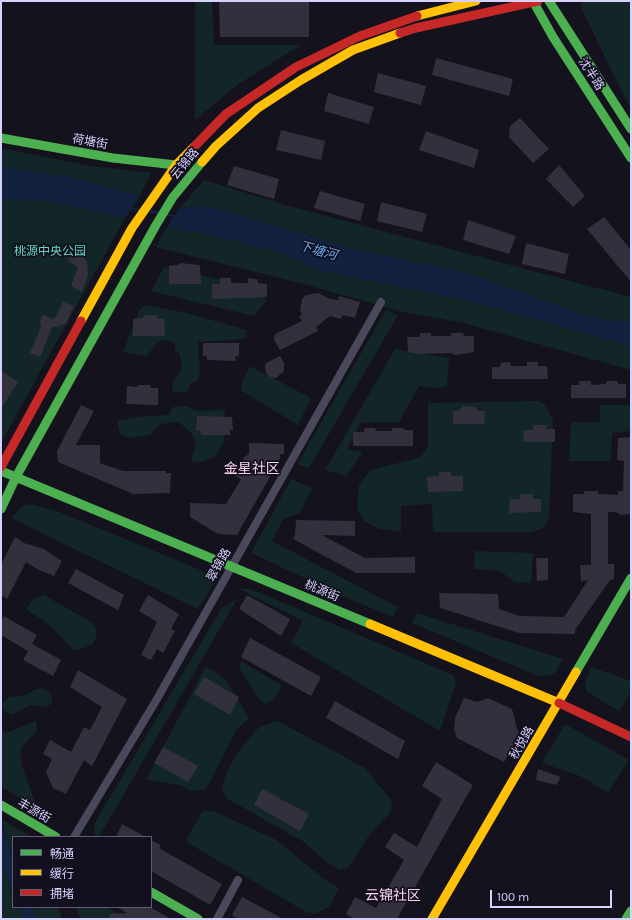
<!DOCTYPE html>
<meta charset="utf-8">
<style>
body{margin:0}
#map{position:relative;width:632px;height:920px;overflow:hidden;background:#14121c;font-family:Karla,"Noto Sans SC",sans-serif}
canvas{display:block}
.frame{position:absolute;inset:0;border:2px solid #d7d1fb;pointer-events:none}
.legend{position:absolute;left:12px;top:836px;width:140px;height:72px;box-sizing:border-box;background:#120f1f;border:1px solid #615d77;margin:0;padding:5px 7px;list-style:none;font-size:12px;color:#d7d1fb}
.legend li{display:flex;align-items:center;gap:8px;height:20px}
.legend b{width:20px;border:1px solid #615d77}
.scale{position:absolute;left:490px;top:890px;width:122px;height:18px;box-sizing:border-box;border:2px solid #d7d1fb;border-top:0;padding-left:5px;font-size:12px;line-height:14px;white-space:nowrap;color:#d7d1fb;-webkit-text-stroke:3px #120f1f;paint-order:stroke}
</style>
<div id="map">
<canvas width="632" height="920"></canvas>
<div class="frame"></div>
<ul class="legend">
<li><b style="height:5px;background:#4caf50"></b>畅通</li>
<li><b style="height:5px;background:#ffc107"></b>缓行</li>
<li><b style="height:5px;background:#c62828"></b>拥堵</li>
</ul>
<div class="scale">100 m</div>
</div>
<script>
const ctx = document.querySelector('canvas').getContext('2d');
ctx.lineJoin = 'round';
function fill(path, color) {
  ctx.fillStyle = color;
  ctx.fill(path, 'evenodd');
}
function shape(rows) {
  const path = new Path2D();
  for (const r of rows) {
    path.moveTo(r[0], r[1]);
    for (let i = 2; i < r.length; i += 2) path.lineTo(r[i], r[i + 1]);
  }
  return path;
}
function strokePath(path, color, width, dash) {
  ctx.strokeStyle = color;
  ctx.lineWidth = width;
  ctx.lineCap = dash ? 'butt' : 'round';
  ctx.setLineDash(dash || []);
  ctx.stroke(path);
}
function label(font, color, halo, rows, align = 'center') {
  ctx.font = font + ' Karla,"Noto Sans SC",sans-serif';
  ctx.lineWidth = 3.5;
  ctx.setLineDash([]);
  ctx.textBaseline = 'middle';
  ctx.strokeStyle = halo;
  ctx.fillStyle = color;
  for (const [text, x, y, turn = 0] of rows) {
    ctx.save();
    ctx.translate(x, y);
    ctx.rotate((+turn || 0) * Math.PI / 180);
    ctx.textAlign = isNaN(turn) ? turn : align;
    if (halo) ctx.strokeText(text, 0, 0);
    ctx.fillText(text, 0, 0);
    ctx.restore();
  }
}
fill(shape([
 [195,1,212,1,214,45,301,45,237,85,195,120],
 [581,1,631,1,631,105,628,104,582,10],
 [1,148,90,166,151,173,140,196,70,177,1,167],
 [204,180,285,205,631,297,631,322,607,320,581,314,468,273,350,248,214,208,192,206,179,209],
 [1,198,54,202,125,218,1,443],
 [167,227,216,236,279,252,315,269,477,303,631,346,631,370,463,323,404,312,296,282,156,247],
 [164,267,263,289,266,301,254,316,151,291],
 [144,305,183,312,247,330,244,339,198,342,200,372,198,380,191,383,187,392,172,393,173,381,180,373,182,364,179,353,175,349,175,342,161,340,156,344,147,356,123,352,139,311],
 [386,310,398,315,309,468,297,464],
 [395,349,449,358,447,386,439,388,419,386,399,422,360,423,347,449,363,452,346,476,325,470],
 [250,366,311,398,298,425,242,391,241,384],
 [536,401,544,404,553,419,549,516,546,524,541,529,531,532,433,532,432,504,401,506,401,531,379,529,364,521,357,508,359,484,371,470,421,457,428,445,428,403],
 [600,405,631,405,631,431,612,433,611,461,569,461,571,422,600,422],
 [187,406,196,411,225,410,224,441,219,452,212,458,200,462,191,461,196,445,191,433,179,422,160,424,150,435,129,438,120,433,117,421,144,416,170,415,172,407],
 [291,479,312,488,300,513,283,519,272,541,398,607,393,617,347,598,251,553],
 [29,504,57,511,203,571,211,576,214,583,198,609,11,518,22,506],
 [475,551,533,553,531,583,515,582,500,571,474,569],
 [239,589,251,589,453,675,456,683,440,731,291,643,303,621],
 [44,595,91,622,97,629,96,637,92,645,74,651,52,627,26,609,33,599],
 [237,599,99,837,95,837,94,824,221,609],
 [417,613,563,659,554,674,538,676,412,623],
 [241,661,282,686,273,700,266,704,259,699,239,668],
 [206,666,227,681,249,718,236,730,209,784,204,790,191,791,181,785,146,780],
 [591,667,631,681,631,691,619,711,586,691,585,683],
 [43,688,51,694,53,700,48,707,31,705,12,715,4,711,1,704,9,697,26,695,34,690],
 [36,721,37,730,21,748,21,763,37,808,1,787,1,731,6,733],
 [278,721,365,768,392,801,390,813,370,834,348,868,340,870,325,861,304,842,226,798,222,787,227,771,238,752,259,727],
 [565,724,629,760,608,793,580,776,542,763],
 [203,811,213,811,275,839,323,878,339,888,330,906,316,914,306,912,188,843,187,837],
 [1,819,32,837,13,837,13,855],
 [1,863,13,893,13,907,18,907,23,919,1,919],
 [32,907,58,907,62,919,37,919],
 [76,907,107,907,126,919,80,919]
]), '#122627');
fill(shape([
 [1,167,70,177,140,196,125,218,54,202,1,198],
 [192,206,214,208,350,248,468,273,581,314,607,320,631,322,631,346,477,303,315,269,279,252,216,236,167,227,179,209],
 [1,822,13,855,13,893,1,863],
 [18,907,32,907,37,919,23,919]
]), '#11213e');
strokePath(shape([
 [130,208,141,210],
 [147,211,160,213],
 [165,214,178,217]
]), '#11213e', 2.5);
fill(shape([
 [219,1,309,1,309,37,220,37],
 [436,58,513,79,509,96,432,75],
 [378,73,426,86,421,105,374,92],
 [328,93,374,107,369,124,324,111],
 [520,118,549,149,533,163,509,137,510,126],
 [281,130,325,141,321,160,276,150],
 [426,131,479,150,474,168,419,150],
 [559,165,585,196,573,207,546,179],
 [234,166,279,179,274,199,227,185],
 [320,191,365,204,360,221,314,208],
 [381,202,427,214,422,232,377,221],
 [604,217,631,250,631,282,587,229],
 [468,220,516,236,509,254,463,240],
 [526,243,569,254,565,274,522,264],
 [72,252,84,258,87,262,88,275,82,292,71,286,78,267,68,261],
 [180,263,200,265,201,284,169,284,169,266,178,265],
 [220,278,231,278,231,283,248,283,248,278,257,279,258,283,267,284,267,297,212,299,212,284,220,284],
 [318,293,330,299,338,300,339,296,360,302,355,318,343,315,341,319,330,316,316,327,318,331,280,350,274,340,275,334,302,321,299,316,302,315,300,310,302,299,306,295],
 [63,302,74,306,66,323,58,327,52,327,40,357,30,353,42,324,39,323,43,315,54,319],
 [145,315,156,315,158,319,164,319,165,336,133,336,133,319,143,318],
 [420,333,431,333,431,336,451,336,451,333,463,333,464,336,474,336,474,352,456,355,450,353,421,354,408,352,407,337,420,337],
 [203,343,239,343,239,356,235,356,236,361,207,360,207,356,203,356],
 [280,356,284,363,284,371,276,378,270,377,266,373,265,367,266,363],
 [510,362,511,366,527,366,527,362,538,362,538,366,547,366,548,379,492,379,492,367,500,367,501,363],
 [1,371,18,382,1,409],
 [579,381,591,381,591,385,606,384,606,381,618,381,618,384,626,384,626,398,571,398,571,385,579,385],
 [138,385,150,385,151,388,158,388,158,405,126,404,127,386,137,387],
 [81,405,94,411,76,445,100,445,100,463,123,471,166,471,166,473,171,473,170,493,133,494,58,462,57,451],
 [463,406,476,407,478,411,485,411,484,424,453,424,453,411,460,410],
 [197,416,232,417,233,430,230,430,230,435,201,435,200,430,196,430],
 [533,425,547,425,546,429,555,429,555,442,524,442,523,430,533,430],
 [365,428,375,428,376,431,392,431,392,428,403,428,404,430,413,430,413,446,353,446,353,432,364,432],
 [631,437,631,514,621,515,616,512,608,512,608,564,614,564,614,579,610,580,575,630,575,634,519,633,440,608,439,593,498,594,499,609,519,616,564,617,588,580,581,581,580,565,591,565,591,514,573,512,573,494,584,494,584,491,598,491,598,494,618,495,618,491,623,491,624,461,617,460,618,438],
 [249,443,284,444,284,454,280,454,280,459,237,535,218,534,190,517,190,503,226,504,241,479,235,476,244,457,249,454],
 [439,472,451,472,451,476,463,476,463,491,428,492,427,477,439,476],
 [520,494,533,494,533,499,541,499,541,512,509,513,510,499,520,499],
 [296,520,355,521,355,536,322,535,365,558,415,557,415,573,356,573,293,539,295,535],
 [15,537,24,543,44,549,62,561,54,576,37,569,26,562,7,599,1,595,1,565],
 [536,558,548,558,548,580,537,581],
 [76,569,124,595,118,610,68,583],
 [148,595,179,614,171,629,175,631,163,653,157,649,151,660,141,655,157,622,139,611],
 [247,595,290,619,281,636,239,609],
 [4,616,37,635,32,644,61,660,53,676,23,660,28,651,1,635,1,622],
 [250,638,321,677,311,696,241,657],
 [78,670,127,699,92,766,84,760,66,794,53,788,46,772,52,759,43,754,50,740,71,752,84,727,90,730,102,707,70,687],
 [204,677,239,697,230,715,194,694],
 [464,698,477,702,488,698,512,709,519,736,504,762,457,738,454,729,455,718],
 [335,701,405,741,398,759,326,718],
 [163,747,198,766,188,782,154,763],
 [436,762,473,785,397,919,355,919,346,914,355,897,376,908,404,860,385,847,394,833,417,847,442,799,422,786],
 [538,769,561,777,556,785,536,780],
 [262,789,309,814,300,831,254,805],
 [122,824,146,837,116,837],
 [151,840,161,845,159,848,222,884,210,905,151,871],
 [242,897,259,906,283,919,238,919,232,915],
 [117,907,150,907,171,919,110,919,109,914,127,913]
]), '#33303e');
strokePath(shape([
 [74,837,157,699,381,302],
 [217,919,238,880]
]), '#4a485b', 8);
strokePath(shape([
 [533,1,553,37,631,158],
 [549,1,631,129],
 [1,138,113,158,176,165],
 [1,471,370,624],
 [1,509,16,477,156,225,173,197,202,162],
 [576,672,631,578],
 [1,805,56,837],
 [151,892,198,919],
 [626,919,631,911]
]), '#4caf50', 9);
strokePath(shape([
 [417,16,476,1],
 [202,162,216,146,258,108,301,80,353,50,400,33],
 [81,321,132,228,176,165,194,147],
 [370,624,559,703],
 [432,919,576,672]
]), '#ffc107', 9);
strokePath(shape([
 [400,33,416,28,538,1],
 [194,147,226,114,296,67,360,36,417,16],
 [1,467,81,321],
 [559,703,631,737]
]), '#c62828', 9);
label('12px', '#d7d1fb', '#120f1f', [
 ["沈半路",591,74,57],
 ["荷塘街",90,142,10],
 ["云锦路",185,164,-50],
 ["翠锦路",219,565,-61],
 ["桃源街",322,591,23],
 ["秋悦路",522,743,-60],
 ["丰源街",34,811,30]
]);
label('12px', '#64d4bc', '#120f1f', [
 ["桃源中央公园",50,252]
]);
label('italic 13px', '#68adf2', '#120f1f', [
 ["下塘河",318,251,15]
]);
label('14px', '#fbd3eb', '#120f1f', [
 ["金星社区",252,469],
 ["云锦社区",393,896]
]);
</script>
